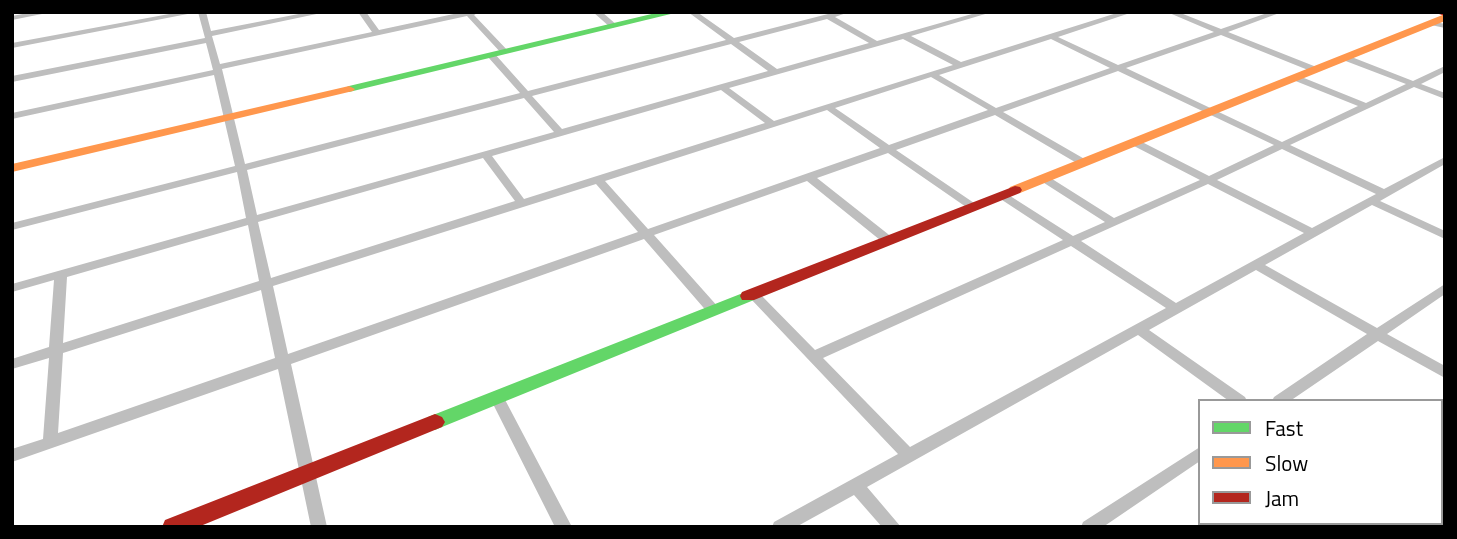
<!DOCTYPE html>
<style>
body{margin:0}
#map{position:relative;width:1457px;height:539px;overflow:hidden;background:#fff;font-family:"Titillium Web",sans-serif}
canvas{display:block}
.frame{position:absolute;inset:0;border:14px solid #000;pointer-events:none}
.legend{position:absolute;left:1198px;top:399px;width:245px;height:126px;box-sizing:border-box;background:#fff;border:2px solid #999;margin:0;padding:9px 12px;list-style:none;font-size:21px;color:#000}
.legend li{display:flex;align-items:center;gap:14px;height:35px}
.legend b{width:35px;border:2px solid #999}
</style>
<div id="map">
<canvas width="1457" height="539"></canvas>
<div class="frame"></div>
<ul class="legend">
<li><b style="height:9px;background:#63d668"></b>Fast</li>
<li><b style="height:9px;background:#ff974d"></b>Slow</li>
<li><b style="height:9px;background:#b3261e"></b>Jam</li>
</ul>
</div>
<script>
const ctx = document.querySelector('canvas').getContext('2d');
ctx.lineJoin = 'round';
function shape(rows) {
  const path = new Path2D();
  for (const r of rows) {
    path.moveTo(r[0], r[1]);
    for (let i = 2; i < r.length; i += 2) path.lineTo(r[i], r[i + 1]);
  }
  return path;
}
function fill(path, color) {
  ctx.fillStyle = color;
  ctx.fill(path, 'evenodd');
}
fill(shape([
 [33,12,52,12,12,20,12,16,33,12],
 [180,12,198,12,12,48,12,43,180,12],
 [198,12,206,12,211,31,309,12,326,12,212,36,220,64,372,32,358,12,366,12,379,30,463,12,479,12,474,15,509,52,502,54,467,16,222,69,245,164,520,93,488,57,488,53,494,53,528,91,726,40,688,12,697,12,734,38,828,14,849,12,835,17,877,41,979,12,992,12,911,36,961,62,1120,12,1133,12,1058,37,1118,65,1214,32,1167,12,1178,12,1221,29,1270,12,1282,12,1228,32,1319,68,1319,72,1313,72,1221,35,1126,68,1282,142,1358,106,1293,80,1293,76,1299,76,1366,103,1406,84,1343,60,1343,56,1349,56,1413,81,1445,66,1445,72,1421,84,1445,93,1445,99,1414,87,1290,145,1384,189,1445,157,1445,164,1380,201,1445,231,1445,239,1372,205,1265,265,1377,328,1445,284,1445,294,1387,334,1445,366,1445,378,1378,341,1290,401,1272,401,1274,397,1367,334,1256,270,1149,330,1245,397,1247,401,1229,401,1138,335,867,487,901,527,882,527,854,495,796,527,772,527,774,522,898,454,750,298,748,295,750,292,758,292,815,350,1063,240,999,198,998,196,999,194,1007,194,1073,236,1105,222,1041,181,1040,179,1041,177,1049,177,1114,218,1200,180,1132,145,1132,141,1140,141,1209,176,1274,145,1118,71,1003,112,1088,161,1088,165,1080,165,995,115,896,150,977,205,979,207,977,209,969,209,888,153,817,178,893,238,895,241,893,244,885,244,807,181,654,235,719,308,720,311,719,314,709,314,644,239,291,364,327,527,311,527,278,369,12,462,12,449,43,439,49,358,12,369,12,359,49,347,54,280,12,292,12,284,246,218,237,172,12,230,12,223,235,166,214,75,12,119,12,113,213,70,206,43,12,82,12,76,205,38,198,12],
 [827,19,869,43,777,69,739,42,827,19],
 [903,39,953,65,774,121,729,88,903,39],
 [1051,39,1110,68,996,108,939,75,1051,39],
 [731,44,768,71,562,129,532,96,731,44],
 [931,77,988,110,889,145,835,108,931,77],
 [721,90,765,123,524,199,492,156,721,90],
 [524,98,554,132,257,215,247,170,524,98],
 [827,110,880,148,648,229,605,181,827,110],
 [1282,149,1376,194,1312,228,1217,180,1282,149],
 [483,158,515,201,271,278,258,222,483,158],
 [596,184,638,232,288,354,273,286,596,184],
 [1208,184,1304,233,1176,303,1081,241,1208,184],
 [248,225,259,281,63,343,67,277,248,225],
 [1071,246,1166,308,910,447,823,358,1071,246],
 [261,290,275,358,58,433,63,353,261,290],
 [593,12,602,12,618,26,611,28,593,12],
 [1431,21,1445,24,1445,28,1431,25,1431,21],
 [497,392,502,394,572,527,555,527,490,398,492,394,497,392],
 [1200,447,1200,461,1103,527,1081,527,1083,522,1200,447],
 [1441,516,1445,518,1445,527,1427,527,1428,523,1441,523,1441,516],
 [1404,523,1424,523,1425,527,1405,527,1404,523]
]), '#bebebe');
fill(shape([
 [660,12,679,12,349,92,343,89,349,86,660,12],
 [748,291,756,296,754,300,442,427,435,430,428,427,425,422,428,417,748,291]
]), '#63d668');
fill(shape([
 [1445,14,1445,21,1020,193,1010,193,1008,190,1010,187,1445,14],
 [349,86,355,89,353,91,12,172,12,164,349,86]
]), '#ff974d');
fill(shape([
 [1437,12,1445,12,1445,16,1439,14,1437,12],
 [1015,186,1020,187,1022,190,1020,193,754,300,742,300,740,296,742,292,1015,186],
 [435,414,442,417,445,422,442,427,198,527,162,527,165,520,435,414]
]), '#b3261e');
</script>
